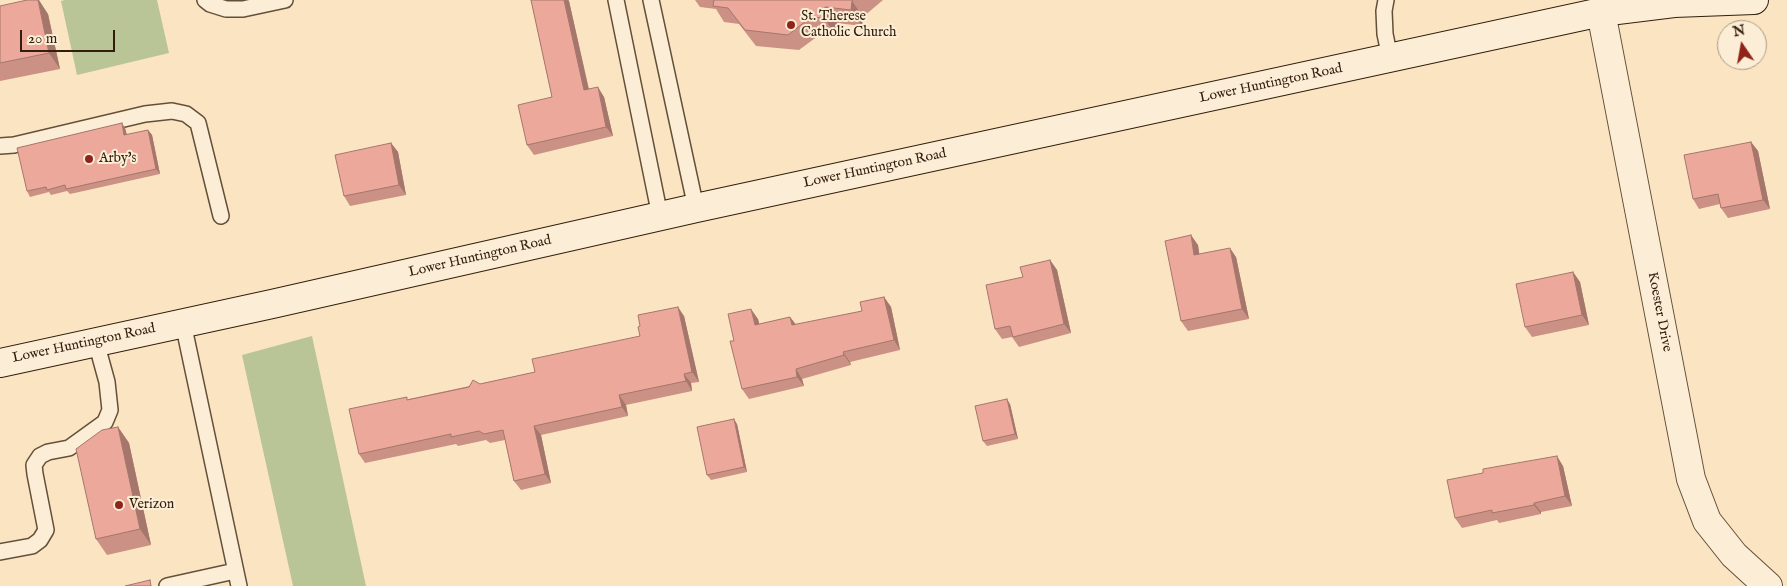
<!DOCTYPE html>
<style>
body{margin:0}
#map{position:relative;width:1787px;height:586px;overflow:hidden;background:#fbe4c2;font-family:"IM FELL English",serif}
canvas{display:block}
.north{position:absolute;left:1717px;top:20px;width:50px;height:50px;box-sizing:border-box;background:#fcedd7;border:1px solid #ab9b85;border-radius:50%;rotate:348deg;font-size:14px;font-weight:700;line-height:20px;text-align:center;color:#321f0b}
.north::after{content:'';display:block;margin:auto;width:18px;height:22px;background:#8f2418;clip-path:polygon(50% 0,100% 100%,50% 72%,0 100%)}
.scale{position:absolute;left:20px;top:30px;width:95px;height:22px;box-sizing:border-box;border:2px solid #321f0b;border-top:0;padding-left:6px;font-size:15px;line-height:18px;white-space:nowrap;color:#321f0b;-webkit-text-stroke:4px #fcedd7;paint-order:stroke}
</style>
<div id="map">
<canvas width="1787" height="586"></canvas>
<div class="north">N</div>
<div class="scale">20 m</div>
</div>
<script>
const ctx = document.querySelector('canvas').getContext('2d');
ctx.lineJoin = 'round';
function fill(path, color) {
  ctx.fillStyle = color;
  ctx.fill(path, 'evenodd');
}
function shape(rows) {
  const path = new Path2D();
  for (const r of rows) {
    path.moveTo(r[0], r[1]);
    for (let i = 2; i < r.length; i += 2) path.lineTo(r[i], r[i + 1]);
  }
  return path;
}
function strokePath(path, color, width, dash) {
  ctx.strokeStyle = color;
  ctx.lineWidth = width;
  ctx.lineCap = dash ? 'butt' : 'round';
  ctx.setLineDash(dash || []);
  ctx.stroke(path);
}
function label(font, color, halo, rows, align = 'center') {
  ctx.font = font + ' "IM FELL English",serif';
  ctx.lineWidth = 4;
  ctx.setLineDash([]);
  ctx.textBaseline = 'middle';
  ctx.strokeStyle = halo;
  ctx.fillStyle = color;
  for (const [text, x, y, turn = 0] of rows) {
    ctx.save();
    ctx.translate(x, y);
    ctx.rotate((+turn || 0) * Math.PI / 180);
    ctx.textAlign = isNaN(turn) ? turn : align;
    if (halo) ctx.strokeText(text, 0, 0);
    ctx.fillText(text, 0, 0);
    ctx.restore();
  }
}
fill(shape([
 [65,0,157,0,169,53,77,75,61,1],
 [312,336,366,586,293,586,242,355]
]), '#bac597');
const lane = shape([
 [205,0,210,4,226,9,243,9,285,0],
 [616,0,660,216],
 [651,0,696,208],
 [1386,0,1384,11,1385,34,1390,58],
 [0,146,14,145,145,114,172,111,186,114,198,123,221,216],
 [183,323,239,586],
 [0,552,32,546,40,540,46,530,35,474,34,465,40,456,48,452,69,448,105,422,110,410,107,382,96,342],
 [167,586,235,571]
]);
const street = shape([
 [1601,12,1691,479,1707,521,1734,555,1768,586]
]);
const secondary = shape([
 [0,363,272,304,696,208,1601,12,1674,3,1754,0]
]);
strokePath(lane, '#645039', 18);
strokePath(street, '#645039', 30);
strokePath(secondary, '#321f0b', 30);
strokePath(lane, '#fcedd7', 15);
strokePath(street, '#fcedd7', 28);
strokePath(secondary, '#fcedd7', 28);
fill(shape([
 [531,0,568,0,569,1,589,89,604,97,613,136,534,155,527,145,552,97],
 [695,0,883,0,863,17,862,26,837,23,835,34,822,33,799,50,756,46,739,24,724,22,716,9,700,7],
 [0,6,48,14,60,69,0,81],
 [125,128,127,135,148,130,152,135,160,174,70,194,67,191,51,195,49,192,30,197,27,191],
 [1751,142,1758,151,1770,209,1728,218,1721,208,1720,204,1699,209,1693,199],
 [391,143,398,152,406,195,350,206,344,196],
 [1198,245,1199,254,1236,257,1249,319,1188,331,1181,321],
 [1050,260,1057,270,1071,333,1019,347,1012,337,1002,339,995,329,1023,277],
 [1573,272,1580,282,1589,325,1532,337,1525,327],
 [884,297,891,307,900,350,850,362,851,365,802,379,804,386,749,399,742,389,734,341,758,319,759,324,790,317,796,325,862,311],
 [684,316,699,382,691,383,692,391,626,405,628,416,541,435,551,483,521,490,514,481,505,440,490,443,486,440,458,446,456,444,365,463,359,454,409,399,535,372,640,336],
 [1010,404,1018,439,987,446,983,441],
 [737,424,747,472,711,480,707,475],
 [118,427,129,443,151,545,107,555,96,539],
 [1563,466,1572,506,1541,512,1541,514,1499,523,1497,520,1462,528,1455,518]
]), '#cb9185');
fill(shape([
 [38,0,39,0,48,14,60,69,49,53],
 [564,0,568,0,569,1,591,100,584,90],
 [852,1,863,17,862,26,851,10],
 [825,7,837,23,835,34,824,18],
 [598,87,604,97,613,136,606,127],
 [122,123,125,128,128,140,124,135],
 [148,130,152,135,160,174,156,169],
 [1751,142,1758,151,1770,209,1763,200],
 [391,143,398,152,406,195,399,185],
 [1191,235,1198,245,1201,265,1194,255],
 [1230,248,1236,257,1249,319,1242,309],
 [1050,260,1057,270,1071,333,1064,324],
 [1573,272,1580,282,1589,325,1582,315],
 [884,297,891,307,900,350,894,340],
 [678,307,684,316,699,382,692,372],
 [751,309,758,319,762,335,755,325],
 [790,317,797,326,792,325],
 [843,352,850,362,851,365,844,355],
 [796,369,802,379,804,386,797,377],
 [684,374,691,383,692,391,686,381],
 [619,395,626,405,628,416,622,407],
 [1007,399,1010,404,1018,439,1015,434],
 [734,419,737,424,747,472,744,467],
 [534,426,541,435,551,483,545,474],
 [118,427,129,443,151,545,140,529],
 [1557,456,1563,466,1572,506,1565,496],
 [1534,503,1541,512,1541,514,1534,505]
]), '#a5766c');
const building = shape([
 [27,0,38,0,49,53,0,63,0,6,27,0],
 [531,0,564,0,584,90,598,87,606,127,527,145,518,105,552,97,531,0],
 [714,0,853,0,852,1,851,10,825,7,824,18,811,17,788,35,745,30,728,8,713,6,714,0],
 [122,123,124,135,148,130,156,169,66,189,65,185,47,190,46,187,27,191,17,148,122,123],
 [1751,142,1763,200,1721,208,1718,194,1693,199,1684,155,1751,142],
 [391,143,399,185,344,196,335,155,391,143],
 [1191,235,1194,255,1230,248,1242,309,1181,321,1165,241,1191,235],
 [1050,260,1064,324,1013,337,1010,326,995,329,986,285,1023,277,1020,267,1050,260],
 [1573,272,1582,315,1525,327,1516,284,1573,272],
 [884,297,894,340,843,352,844,355,796,369,797,377,742,389,730,341,734,341,728,314,751,309,755,325,790,317,792,325,862,311,860,302,884,297],
 [678,307,692,372,684,374,686,381,619,395,622,407,534,426,545,474,514,481,503,430,484,434,479,431,451,437,451,434,359,454,349,409,407,397,407,400,469,387,473,380,480,384,535,372,532,359,640,336,638,327,640,326,638,315,678,307],
 [1007,399,1015,434,983,441,975,406,1007,399],
 [734,419,744,467,707,475,697,427,734,419],
 [118,427,140,529,96,539,76,449,102,430,118,427],
 [1557,456,1565,496,1534,503,1534,505,1492,513,1492,510,1455,518,1447,480,1483,473,1483,469,1557,456],
 [150,580,151,586,125,586,150,580]
]);
fill(building, '#eca99b');
strokePath(building, '#a5766c', 1);
for (const [x, y, r, color] of [
 [791,25,5,"#8f2418"],
 [89,159,5,"#8f2418"],
 [119,505,5,"#8f2418"]
]) {
  const dot = new Path2D();
  dot.arc(x, y, r, 0, 2 * Math.PI);
  ctx.fillStyle = color;
  ctx.fill(dot);
  strokePath(dot, '#fcedd7', 2);
}
label('14px', '#321f0b', '#fcedd7', [
 ["St. Therese",801,17],
 ["Catholic Church",801,33],
 ["Arby's",99,159],
 ["Verizon",129,505]
], 'left');
label('14px', '#321f0b', '#fcedd7', [
 ["Lower Huntington Road",1271,84,-12],
 ["Lower Huntington Road",875,169,-12],
 ["Lower Huntington Road",480,257,-13],
 ["Koester Drive",1659,312,79],
 ["Lower Huntington Road",84,344,-12]
]);
</script>
